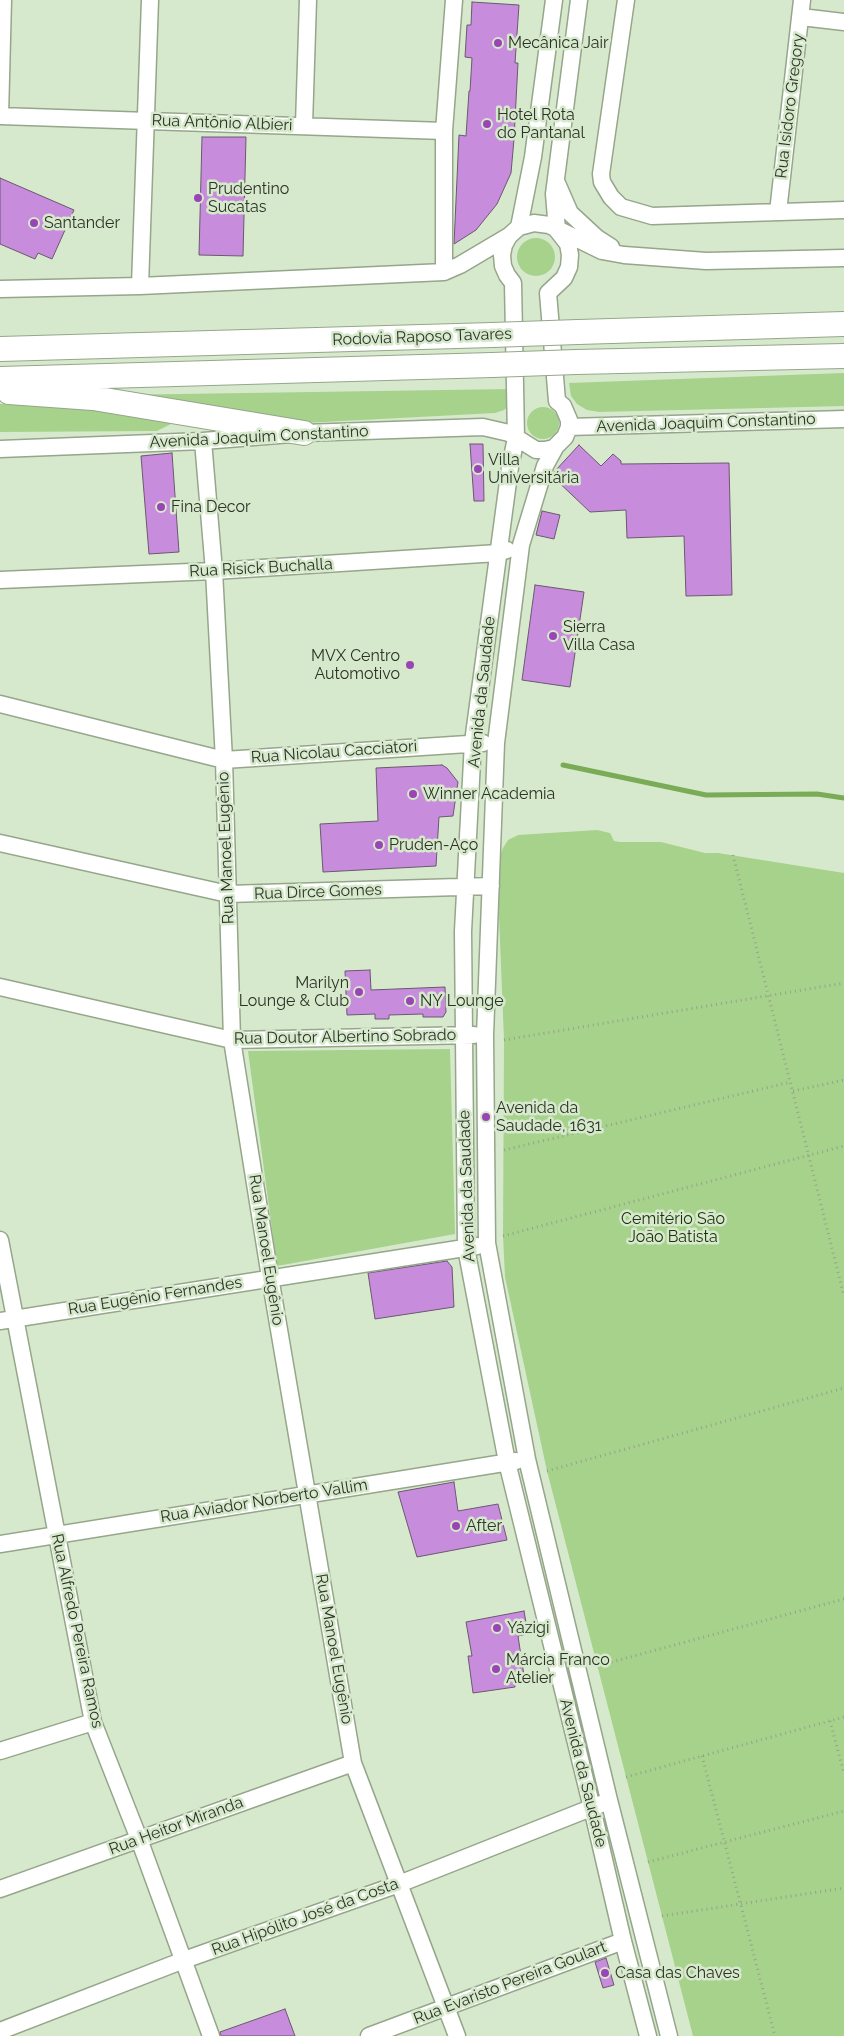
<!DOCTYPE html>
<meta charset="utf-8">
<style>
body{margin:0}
canvas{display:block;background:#d7e9cc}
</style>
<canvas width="844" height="2036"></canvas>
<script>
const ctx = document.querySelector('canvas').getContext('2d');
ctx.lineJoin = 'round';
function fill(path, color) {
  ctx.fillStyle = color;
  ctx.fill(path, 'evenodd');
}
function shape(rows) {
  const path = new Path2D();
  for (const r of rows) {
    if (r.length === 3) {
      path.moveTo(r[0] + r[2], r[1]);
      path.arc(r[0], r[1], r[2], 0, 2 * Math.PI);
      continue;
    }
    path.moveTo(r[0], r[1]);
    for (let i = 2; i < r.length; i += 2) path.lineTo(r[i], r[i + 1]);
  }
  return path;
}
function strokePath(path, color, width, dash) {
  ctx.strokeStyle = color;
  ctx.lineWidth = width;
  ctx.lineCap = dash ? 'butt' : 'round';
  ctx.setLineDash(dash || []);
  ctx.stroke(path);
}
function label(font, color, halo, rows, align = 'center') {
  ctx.font = font + ' Raleway,sans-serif';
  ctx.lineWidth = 5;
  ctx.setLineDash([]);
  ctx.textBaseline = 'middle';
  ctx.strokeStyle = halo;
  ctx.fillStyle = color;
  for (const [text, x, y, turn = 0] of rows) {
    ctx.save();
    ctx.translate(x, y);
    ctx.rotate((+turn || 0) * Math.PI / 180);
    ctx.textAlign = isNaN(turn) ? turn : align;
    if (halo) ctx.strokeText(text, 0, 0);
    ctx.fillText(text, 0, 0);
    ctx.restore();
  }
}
fill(shape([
 [536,257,19],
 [844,373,844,406,599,412,587,410,577,404,571,396,569,383],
 [511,389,512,403,504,410,495,413,304,423,113,395],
 [16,403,92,408,179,420,157,431,0,432,0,404],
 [543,423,16],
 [597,830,610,833,614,841,620,842,661,842,705,853,718,853,844,873,844,2036,693,2036,547,1471,505,1277,503,1236,504,1040,497,866,503,848,508,840,518,835],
 [450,1049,455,1234,277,1266,248,1051]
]), '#a7d28b');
strokePath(shape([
 [563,765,706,795,817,794,844,798]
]), '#7aab56', 5);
const building = shape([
 [472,2,519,5,515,63,518,63,514,139,511,173,497,204,476,230,454,244,459,135,466,136,469,91,470,91,472,58,465,57,467,25,471,25,472,2],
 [202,137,246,137,243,256,199,255,202,137],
 [0,178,74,210,52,259,38,253,35,259,0,244,0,178],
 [470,444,483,444,484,501,474,501,470,444],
 [579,445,601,466,613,454,621,461,621,464,729,463,732,595,686,596,684,536,627,538,626,510,590,512,552,476,554,472,579,445],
 [172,453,179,552,149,554,141,456,172,453],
 [542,511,560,515,554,539,536,535,542,511],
 [535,585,584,592,570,687,522,680,535,585],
 [442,765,447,768,458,782,453,816,439,817,436,866,323,872,320,824,378,821,376,768,442,765],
 [370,970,371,990,445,987,446,1012,443,1017,423,1017,423,1014,389,1015,389,1019,375,1019,375,1014,347,1015,345,971,370,970],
 [447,1261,452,1267,454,1307,375,1319,368,1273,447,1261],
 [454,1482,458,1511,498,1504,507,1540,417,1557,398,1492,454,1482],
 [524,1611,528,1634,518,1636,525,1682,515,1684,515,1687,473,1693,468,1656,472,1656,466,1622,524,1611],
 [606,1958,614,1985,603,1988,595,1962,606,1958],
 [285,2009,295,2036,221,2036,220,2032,285,2009]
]);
fill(building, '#c78cdb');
strokePath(building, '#6a5870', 1);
const minor = shape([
 [626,0,601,174,602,182,611,197,621,207,652,216,844,210],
 [801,17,844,22],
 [0,116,444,131],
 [0,116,3,0],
 [304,125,308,0],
 [556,181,570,213,597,238,611,247],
 [778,212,802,0],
 [519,227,533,157,554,0],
 [444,272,444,131,454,0],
 [140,286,150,0],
 [0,289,140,286,444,272,460,265,509,236],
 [569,427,844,419],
 [203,441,214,571,224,760,232,1040,270,1277,353,1763,457,2036],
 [556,446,545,466,521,545,496,743,485,1035,487,1243,527,1459,609,1800,669,2036],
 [0,449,203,441,304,433,483,427,509,433,536,450,545,450,554,448,565,437,569,427,569,420,563,406,557,401,548,293,564,278,569,267,570,255,568,244,557,230,554,194,579,0],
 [0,580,214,571,498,553,507,550],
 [0,704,224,760,483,743],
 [0,843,228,894,491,886],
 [0,987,232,1040,474,1035],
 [0,1240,93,1722,139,1839,211,2036],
 [0,1321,477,1246],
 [0,1544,516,1461],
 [0,1751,93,1722],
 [0,1889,353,1763],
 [0,2031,184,1960,399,1884,601,1804],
 [369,2036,623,1941],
 [648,2036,623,1941,592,1808,507,1462,466,1248,463,931,473,742,510,467,516,438,513,283,507,275,503,266,502,255,504,245,509,236,519,227,534,223,549,225,602,251,624,255,706,261,844,258]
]);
const highway = shape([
 [578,332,844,324],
 [0,349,492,335],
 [576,362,844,356],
 [0,379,492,365],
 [9,392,93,398,304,433]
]);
strokePath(minor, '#95a68a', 19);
strokePath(highway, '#95a68a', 26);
strokePath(shape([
 [733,855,844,1296],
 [504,1040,844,983],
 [793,1091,844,1080],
 [504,1150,791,1082],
 [503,1236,844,1146],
 [547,1471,844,1388],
 [597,1666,844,1599],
 [830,1721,844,1773],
 [702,1756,775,2036],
 [626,1777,844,1717],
 [648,1862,844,1811],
 [662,1916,844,1888]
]), '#95a38d', 3, [1, 4]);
strokePath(minor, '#fff', 16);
strokePath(highway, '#fff', 24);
const highwayBridge = shape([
 [492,335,578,332],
 [492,365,576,362]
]);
strokePath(highwayBridge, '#95a68a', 26, []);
strokePath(highwayBridge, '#fff', 24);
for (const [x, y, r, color] of [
 [498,43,5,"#9945b3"],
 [487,124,5,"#9945b3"],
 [198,198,5,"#9945b3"],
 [34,223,5,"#9945b3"],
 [478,469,5,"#9945b3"],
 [161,507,5,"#9945b3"],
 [553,636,5,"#9945b3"],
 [410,665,5,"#9945b3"],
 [413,794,5,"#9945b3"],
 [379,845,5,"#9945b3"],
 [359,992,5,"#9945b3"],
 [410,1001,5,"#9945b3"],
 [486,1117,5,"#9945b3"],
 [456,1526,5,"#9945b3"],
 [497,1628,5,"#9945b3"],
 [496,1669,5,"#9945b3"],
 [605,1973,5,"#9945b3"]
]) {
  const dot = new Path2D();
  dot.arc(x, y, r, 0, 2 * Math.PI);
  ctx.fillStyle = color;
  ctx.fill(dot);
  strokePath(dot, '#d7e9cc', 2);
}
label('16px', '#2b3226', '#d7e9cc', [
 ["Mecânica Jair",508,43],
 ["Hotel Rota",497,115],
 ["do Pantanal",497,133],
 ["Prudentino",208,189],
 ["Sucatas",208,207],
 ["Santander",44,223],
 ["Villa",488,460],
 ["Universitária",488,478],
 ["Fina Decor",171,507],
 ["Sierra",563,627],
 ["Villa Casa",563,645],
 ["MVX Centro",400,656,"right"],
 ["Automotivo",400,674,"right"],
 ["Winner Academia",423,794],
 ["Pruden-Aço",389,845],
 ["Marilyn",349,983,"right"],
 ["Lounge & Club",349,1001,"right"],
 ["NY Lounge",420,1001],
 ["Avenida da",496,1108],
 ["Saudade, 1631",496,1126],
 ["After",466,1526],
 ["Yázigi",507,1628],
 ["Márcia Franco",506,1660],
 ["Atelier",506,1678],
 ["Casa das Chaves",615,1973]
], 'left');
label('16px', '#2b3226', '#d7e9cc', [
 ["Rua Isidoro Gregory",790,106,-83],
 ["Rua Antônio Albieri",222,123,2],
 ["Rodovia Raposo Tavares",422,337,-2],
 ["Avenida Joaquim Constantino",706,423,-2],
 ["Avenida Joaquim Constantino",259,437,-3],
 ["Rua Risick Buchalla",261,568,-3],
 ["Avenida da Saudade",482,692,-84],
 ["Rua Nicolau Cacciatori",334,752,-4],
 ["Rua Manoel Eugênio",226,848,-92],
 ["Rua Dirce Gomes",318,892,-2],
 ["Rua Doutor Albertino Sobrado",345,1037,-1],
 ["Avenida da Saudade",467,1186,-92],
 ["Rua Manoel Eugênio",266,1250,81],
 ["Rua Eugênio Fernandes",155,1296,-9],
 ["Rua Aviador Norberto Vallim",264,1501,-9],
 ["Rua Alfredo Pereira Ramos",77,1631,78],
 ["Rua Manoel Eugênio",334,1649,80],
 ["Avenida da Saudade",583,1773,76],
 ["Rua Heitor Miranda",176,1826,-20],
 ["Rua Hipólito José da Costa",305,1917,-20],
 ["Rua Evaristo Pereira Goulart",510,1983,-21]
]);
label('16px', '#1c300d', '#d7e9cc', [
 ["Cemitério São",673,1219],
 ["João Batista",673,1237]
]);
</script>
